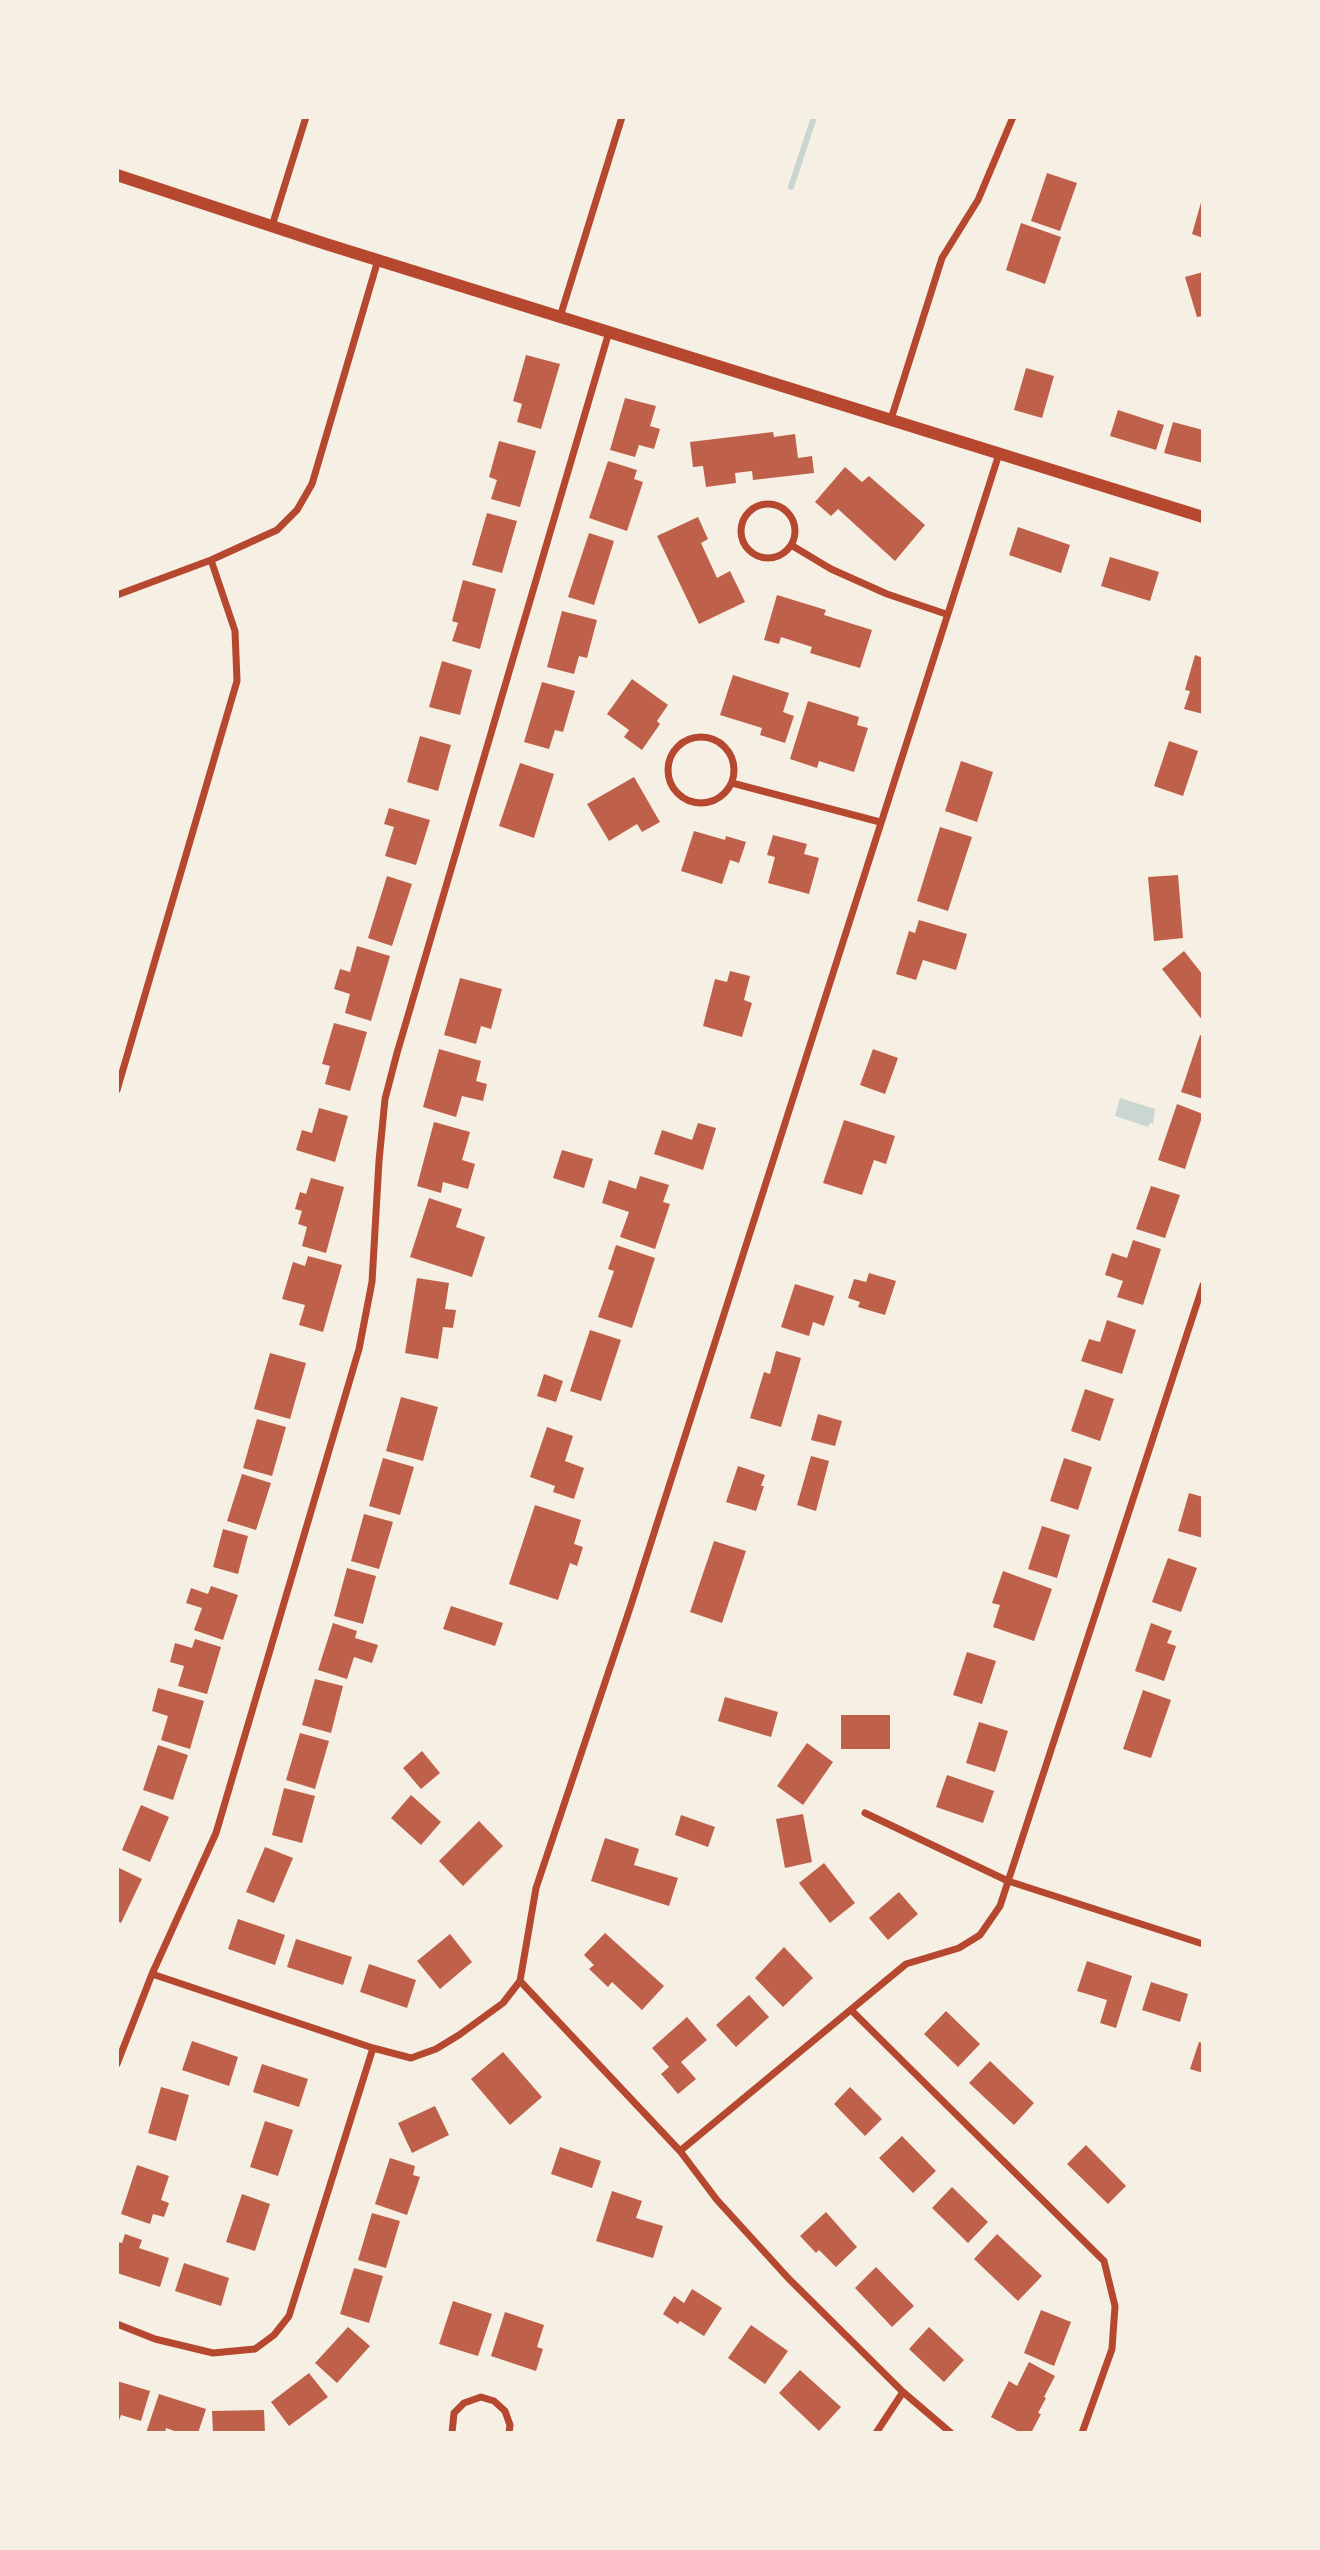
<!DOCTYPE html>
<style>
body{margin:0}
#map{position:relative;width:1320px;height:2550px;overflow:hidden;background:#f6efe4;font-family:"Fira Sans",sans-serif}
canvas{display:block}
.frame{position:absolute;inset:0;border:119px solid #f6efe4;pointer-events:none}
</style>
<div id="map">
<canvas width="1320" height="2550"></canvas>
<div class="frame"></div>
</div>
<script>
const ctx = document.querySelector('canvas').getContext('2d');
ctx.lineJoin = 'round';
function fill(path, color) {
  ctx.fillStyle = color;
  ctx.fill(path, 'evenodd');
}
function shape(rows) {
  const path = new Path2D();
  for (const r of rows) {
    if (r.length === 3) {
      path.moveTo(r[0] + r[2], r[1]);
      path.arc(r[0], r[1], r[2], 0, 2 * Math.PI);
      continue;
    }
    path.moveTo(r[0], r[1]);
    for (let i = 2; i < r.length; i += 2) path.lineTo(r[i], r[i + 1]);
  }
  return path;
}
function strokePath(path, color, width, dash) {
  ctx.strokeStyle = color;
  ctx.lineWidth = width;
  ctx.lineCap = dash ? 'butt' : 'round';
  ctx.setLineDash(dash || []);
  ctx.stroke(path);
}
fill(shape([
 [1120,1098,1155,1109,1153,1124,1150,1123,1148,1127,1115,1116]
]), '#c9d6d2');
strokePath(shape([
 [791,187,814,117]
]), '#c9d6d2', 6);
fill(shape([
 [1047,173,1077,183,1060,231,1031,221],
 [1202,199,1203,199,1203,238,1192,234],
 [1021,223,1061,237,1045,284,1006,270],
 [1203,272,1203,316,1197,317,1185,277],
 [526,355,560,364,541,429,517,422,522,404,513,401],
 [1026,368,1054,376,1042,418,1014,410],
 [625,398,656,406,650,426,660,429,654,449,639,445,635,457,610,450],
 [1118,410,1164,425,1156,450,1110,436],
 [1173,422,1203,430,1203,463,1164,453],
 [773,432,774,437,795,434,798,458,812,456,814,473,753,480,752,471,735,473,736,483,706,487,703,466,693,467,690,442],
 [499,441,536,451,520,507,491,499,497,480,489,477],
 [608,461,637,470,634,479,643,482,627,531,589,518],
 [845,467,862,482,869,476,925,525,895,561,838,509,831,516,815,502],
 [487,513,517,521,502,573,472,565],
 [698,517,708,539,701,543,717,578,730,571,745,602,699,624,657,536],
 [1018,527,1070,545,1061,573,1009,555],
 [589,533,614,541,594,605,568,597],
 [1110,557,1159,572,1150,601,1101,586],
 [463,580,496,589,480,649,452,641,458,623,452,621],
 [777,595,826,610,824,615,872,630,860,668,810,653,812,647,781,637,779,644,764,640],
 [562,611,597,620,587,658,579,656,574,674,547,667],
 [1195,655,1203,658,1203,714,1184,709,1190,691,1185,690],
 [442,661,472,670,460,715,429,707],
 [733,675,789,693,783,712,794,716,785,743,760,735,762,728,720,715],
 [632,679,668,705,657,721,660,724,642,750,624,737,629,730,607,714],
 [542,682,575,691,563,732,555,730,549,749,524,742],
 [808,701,859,717,857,725,868,728,854,772,819,761,817,768,790,759],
 [420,736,451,745,438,791,407,782],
 [1169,741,1198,751,1183,796,1154,786],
 [961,761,993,772,977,822,945,811],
 [520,763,554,774,534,838,499,826],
 [634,777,660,822,642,832,637,824,609,841,587,804],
 [389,808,430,820,416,865,385,856,394,827,384,824],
 [940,827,972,837,948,911,917,901],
 [694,831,725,840,726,836,746,842,739,863,730,860,722,884,681,871],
 [773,835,807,844,804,854,819,858,809,894,768,883,775,857,767,855],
 [1178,875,1183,938,1154,941,1148,877],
 [387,876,412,884,392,946,368,938],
 [919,920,967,934,956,970,923,960,916,980,896,974,909,931,915,933],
 [357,946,390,956,371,1021,345,1013,350,994,334,989,340,969,350,972],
 [1184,951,1203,975,1203,1021,1162,969],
 [730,971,750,976,744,1000,752,1003,742,1037,703,1026,715,979,727,982],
 [460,978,502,989,491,1029,481,1026,476,1044,444,1035],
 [334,1023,367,1032,350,1091,325,1084,330,1066,322,1064],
 [1200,1035,1203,1036,1203,1099,1181,1092],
 [439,1049,481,1061,476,1081,487,1084,483,1101,462,1096,456,1117,423,1107],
 [873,1049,898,1058,885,1094,860,1085],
 [1177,1104,1203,1114,1185,1169,1158,1160],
 [319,1108,348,1116,335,1162,296,1150,302,1130,312,1133],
 [844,1120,895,1136,886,1164,874,1160,862,1195,823,1183],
 [434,1122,470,1132,462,1160,475,1164,468,1189,443,1182,441,1193,417,1186],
 [698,1123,716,1128,703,1170,654,1154,662,1130,692,1140],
 [562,1150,593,1159,584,1188,553,1178],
 [640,1176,669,1185,663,1202,670,1204,655,1249,620,1237,629,1212,602,1203,609,1180,636,1189],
 [311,1178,344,1187,326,1253,302,1246,307,1227,298,1224,302,1211,295,1209,300,1192,306,1194],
 [1151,1186,1180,1195,1165,1238,1136,1229],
 [429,1198,462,1209,456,1227,485,1237,472,1277,410,1257],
 [1133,1240,1161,1249,1143,1305,1117,1297,1123,1281,1105,1275,1112,1253,1127,1258],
 [616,1245,655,1258,632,1328,598,1317,614,1271,608,1269],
 [308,1256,342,1265,323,1332,299,1325,305,1305,282,1299,293,1262,305,1266],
 [869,1273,896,1281,885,1315,858,1307,860,1302,848,1298,854,1279,866,1282],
 [417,1278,449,1283,445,1309,456,1310,453,1328,443,1327,438,1359,405,1353],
 [795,1284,834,1296,824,1326,813,1322,809,1336,781,1327],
 [1107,1320,1136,1330,1122,1374,1081,1361,1089,1339,1100,1342],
 [590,1330,621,1340,601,1401,570,1391],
 [776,1351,801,1358,781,1427,750,1418,764,1372,770,1374],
 [270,1353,306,1363,290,1419,254,1409],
 [544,1374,563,1381,556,1402,537,1396],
 [1085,1389,1114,1399,1100,1441,1071,1431],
 [401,1397,438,1407,423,1461,386,1451],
 [818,1414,842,1421,835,1446,811,1440],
 [257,1419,286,1427,272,1476,243,1468],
 [547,1427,573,1436,565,1461,584,1468,574,1499,553,1492,555,1486,530,1477],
 [811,1456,829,1461,816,1511,797,1505],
 [383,1458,414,1467,400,1515,369,1506],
 [1064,1458,1092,1467,1078,1510,1050,1501],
 [738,1466,765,1475,761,1486,764,1486,756,1511,726,1502],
 [242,1474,271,1483,256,1530,227,1521],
 [1189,1493,1203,1497,1203,1538,1178,1531],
 [535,1505,581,1520,574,1544,583,1547,577,1566,570,1563,558,1600,509,1584],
 [364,1514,393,1522,379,1569,351,1561],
 [1042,1526,1070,1535,1057,1578,1028,1569],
 [223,1529,248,1536,238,1574,213,1567],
 [714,1541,746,1551,722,1623,690,1612],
 [1168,1558,1197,1568,1181,1612,1152,1602],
 [347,1568,376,1576,363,1624,334,1616],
 [1003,1571,1052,1589,1034,1641,993,1627,1000,1605,992,1603],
 [211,1586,238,1595,223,1640,194,1630,202,1608,186,1603,191,1588,208,1594],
 [451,1606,503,1623,495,1646,443,1629],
 [333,1623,357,1631,355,1638,378,1645,372,1663,354,1657,347,1679,318,1670],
 [1151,1623,1172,1631,1167,1643,1176,1646,1164,1681,1135,1671],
 [195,1639,221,1647,207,1694,178,1686,184,1666,170,1662,175,1643,192,1648],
 [967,1652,996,1661,982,1704,953,1695],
 [315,1679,343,1686,331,1733,302,1725],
 [158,1688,204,1701,190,1749,161,1740,168,1716,152,1711],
 [1143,1690,1171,1700,1151,1758,1123,1749],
 [725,1697,778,1712,771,1737,718,1721],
 [841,1715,890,1715,890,1749,841,1749],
 [979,1722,1008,1731,995,1772,966,1763],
 [300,1733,329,1741,315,1789,286,1780],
 [807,1743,833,1762,803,1805,777,1786],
 [158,1745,188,1755,173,1800,143,1790],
 [422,1751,440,1773,421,1789,403,1768],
 [947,1775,994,1791,983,1823,936,1807],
 [284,1788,315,1796,302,1843,272,1835],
 [411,1795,441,1822,421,1845,391,1818],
 [141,1805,169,1817,150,1862,122,1850],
 [803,1814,812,1862,785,1868,776,1819],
 [681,1815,715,1827,708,1847,675,1835],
 [479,1821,503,1846,463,1886,439,1861],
 [605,1838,639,1849,634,1865,678,1878,669,1906,591,1881],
 [265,1847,293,1858,274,1903,246,1892],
 [824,1863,855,1903,830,1923,799,1883],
 [117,1867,142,1879,121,1923,117,1921],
 [899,1892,918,1914,888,1940,869,1918],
 [238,1919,285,1935,275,1965,228,1949],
 [605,1933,664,1986,642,2010,612,1982,608,1987,589,1969,594,1965,584,1955],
 [450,1934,472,1962,440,1989,417,1961],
 [296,1939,352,1957,343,1985,287,1967],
 [784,1947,813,1978,783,2007,755,1978],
 [1087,1961,1132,1976,1116,2028,1100,2023,1107,2000,1077,1991],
 [369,1964,416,1980,407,2008,360,1992],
 [1151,1982,1188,1994,1180,2022,1142,2010],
 [749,1995,769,2017,736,2047,716,2025],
 [946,2011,980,2044,958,2067,924,2034],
 [687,2017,707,2040,681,2062,696,2079,678,2094,661,2074,669,2067,652,2048],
 [192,2041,238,2057,229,2086,182,2070],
 [1199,2042,1203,2043,1203,2073,1190,2069],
 [503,2052,542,2097,510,2125,471,2079],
 [990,2061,1034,2103,1014,2125,969,2083],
 [262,2064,308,2079,299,2107,253,2092],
 [161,2087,189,2095,176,2141,148,2133],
 [850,2087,882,2119,865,2136,834,2104],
 [435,2106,449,2135,412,2153,398,2123],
 [265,2121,293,2130,278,2176,250,2167],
 [902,2136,936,2171,913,2193,879,2158],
 [1086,2145,1126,2186,1108,2204,1067,2164],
 [560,2147,601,2161,592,2188,551,2174],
 [390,2158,415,2166,413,2175,420,2177,407,2215,375,2204],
 [137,2165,169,2176,161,2200,169,2203,164,2217,153,2214,150,2224,121,2214],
 [952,2187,988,2222,968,2243,932,2208],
 [612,2191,642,2201,636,2218,663,2226,653,2258,596,2241],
 [242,2194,270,2204,255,2251,226,2242],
 [826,2212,857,2247,836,2267,819,2250,816,2253,800,2236],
 [372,2213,400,2221,386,2268,358,2260],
 [125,2234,142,2240,139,2248,169,2258,160,2287,117,2273,117,2242,122,2243],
 [997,2234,1042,2276,1018,2301,974,2259],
 [184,2263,229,2278,221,2306,175,2291],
 [876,2267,914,2306,892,2327,855,2288],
 [354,2268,383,2276,369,2323,340,2314],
 [692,2289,722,2308,704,2336,680,2321,678,2324,663,2314,674,2296,684,2303],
 [453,2301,492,2314,478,2356,439,2344],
 [1041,2310,1071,2322,1054,2366,1024,2353],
 [505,2312,544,2325,537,2347,543,2349,536,2371,491,2356],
 [751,2325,788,2351,765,2384,728,2358],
 [348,2327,370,2346,337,2383,315,2363],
 [929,2327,964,2360,944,2382,909,2349],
 [1029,2362,1055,2376,1044,2397,1046,2398,1038,2413,1041,2414,1031,2433,1021,2433,991,2417,1009,2381,1017,2386],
 [800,2370,841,2407,819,2431,779,2393],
 [309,2373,328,2397,289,2426,271,2402],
 [117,2381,150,2391,141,2421,121,2415,117,2426],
 [159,2394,206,2409,198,2433,180,2433,166,2428,165,2433,146,2433],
 [264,2410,265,2433,213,2433,212,2411]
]), '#bf614a');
strokePath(shape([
 [272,226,306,117],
 [560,317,622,117],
 [891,419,942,258,978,200,1013,117],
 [768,531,27],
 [791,545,831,569,887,594,946,614],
 [117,595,211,560,277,530,297,510,312,484,378,260],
 [701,770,33],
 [732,783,880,822],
 [117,1090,237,681,235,631,211,560],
 [865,1813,1008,1881,1203,1944],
 [152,1974,373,2048,411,2058,436,2049,459,2035,503,2003,520,1981],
 [851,2010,1104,2261,1115,2306,1112,2349,1082,2433],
 [117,2064,152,1974,216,1833,359,1349,372,1282,379,1161,385,1099,397,1053,609,332],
 [680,2151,906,1964,959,1948,980,1935,1000,1906,1203,1285],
 [117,2324,155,2339,213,2353,255,2349,274,2335,289,2316,373,2048],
 [452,2433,454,2413,464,2403,481,2397,494,2401,505,2411,510,2425,509,2433],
 [876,2433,903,2392],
 [951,2433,903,2392,789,2279,717,2200,680,2151,520,1981,536,1888,631,1605,999,454]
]), '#b5482f', 7);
strokePath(shape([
 [117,175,326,244,1203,517]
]), '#b5482f', 12);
</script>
